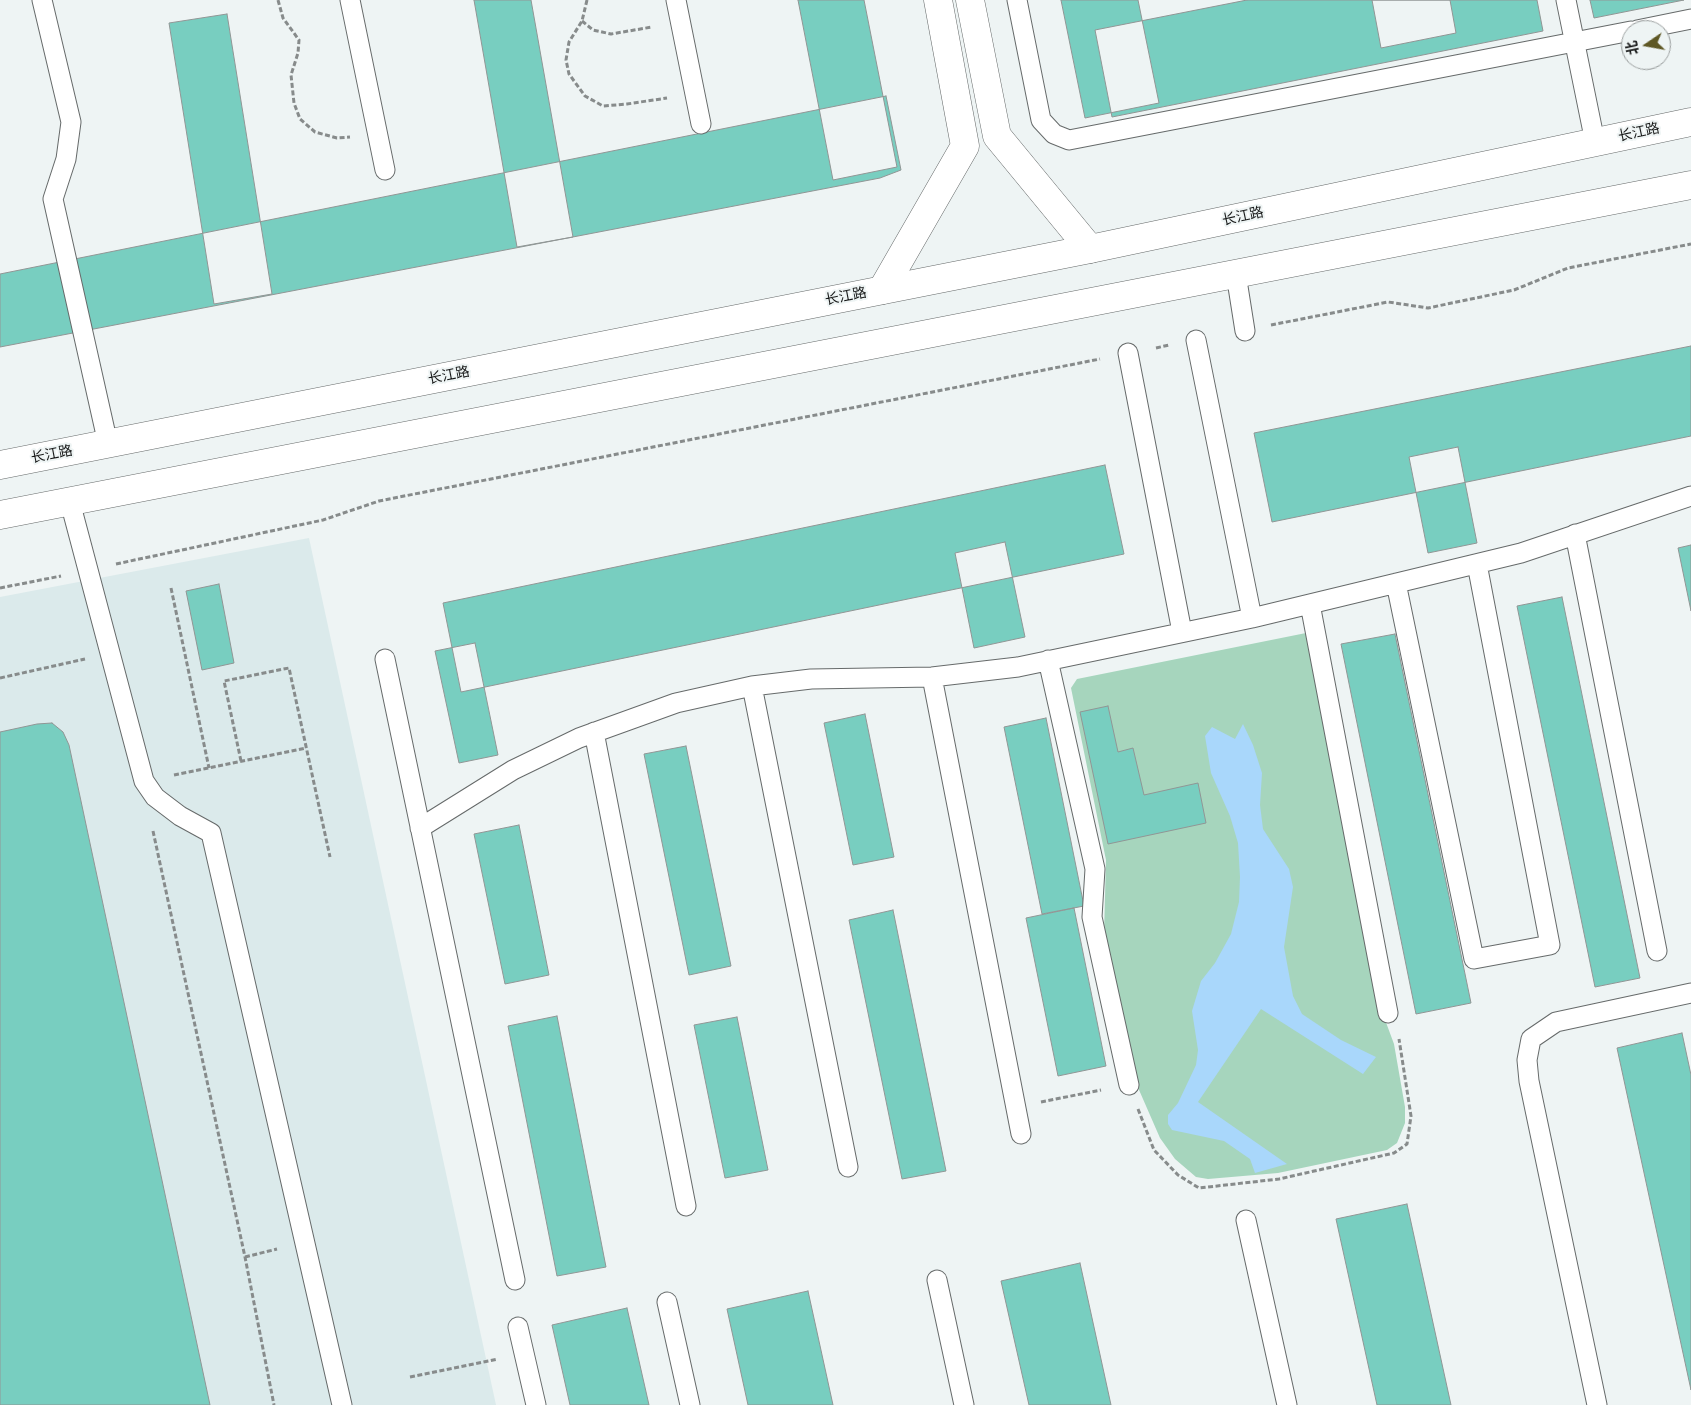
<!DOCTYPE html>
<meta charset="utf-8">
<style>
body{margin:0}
#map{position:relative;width:1691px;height:1405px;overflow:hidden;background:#eef4f4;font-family:"DejaVu Sans","Noto Sans SC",sans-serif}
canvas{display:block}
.north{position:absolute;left:1621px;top:20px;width:50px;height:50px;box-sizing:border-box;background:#eef4f4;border:1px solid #989c9c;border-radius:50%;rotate:258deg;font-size:14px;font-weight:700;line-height:20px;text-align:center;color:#161717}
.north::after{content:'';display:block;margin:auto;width:18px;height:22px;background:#5e5724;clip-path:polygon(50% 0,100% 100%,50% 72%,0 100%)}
</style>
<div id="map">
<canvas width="1691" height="1405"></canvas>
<div class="north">北</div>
</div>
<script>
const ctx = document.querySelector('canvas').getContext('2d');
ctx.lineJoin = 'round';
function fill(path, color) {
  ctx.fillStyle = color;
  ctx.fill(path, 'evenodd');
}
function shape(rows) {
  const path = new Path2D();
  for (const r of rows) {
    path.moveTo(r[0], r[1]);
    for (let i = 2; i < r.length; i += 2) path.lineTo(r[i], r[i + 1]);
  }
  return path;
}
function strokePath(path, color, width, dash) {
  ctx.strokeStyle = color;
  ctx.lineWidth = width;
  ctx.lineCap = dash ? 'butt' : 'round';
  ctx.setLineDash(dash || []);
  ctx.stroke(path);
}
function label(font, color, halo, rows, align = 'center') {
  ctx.font = font + ' "DejaVu Sans","Noto Sans SC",sans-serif';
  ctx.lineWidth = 4;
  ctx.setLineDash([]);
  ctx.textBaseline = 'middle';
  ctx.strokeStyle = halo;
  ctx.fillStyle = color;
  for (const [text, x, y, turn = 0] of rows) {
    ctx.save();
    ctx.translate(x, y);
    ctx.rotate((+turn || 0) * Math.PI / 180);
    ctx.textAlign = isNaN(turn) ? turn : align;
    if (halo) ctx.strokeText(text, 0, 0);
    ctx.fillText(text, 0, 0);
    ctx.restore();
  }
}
fill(shape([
 [309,538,496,1405,0,1405,0,597]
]), '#dbeaeb');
fill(shape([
 [1306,633,1384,1017,1394,1044,1405,1107,1405,1123,1397,1143,1387,1150,1278,1173,1208,1179,1196,1177,1175,1159,1160,1138,1136,1083,1104,934,1106,860,1071,688,1077,679]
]), '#a6d5bd');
fill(shape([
 [1243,724,1253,745,1262,773,1260,805,1263,829,1289,869,1293,887,1284,947,1293,996,1302,1014,1341,1040,1376,1057,1363,1074,1261,1009,1198,1102,1287,1164,1255,1173,1250,1159,1224,1141,1172,1130,1168,1124,1168,1115,1178,1103,1196,1065,1198,1050,1192,1011,1201,981,1215,963,1231,934,1239,902,1240,877,1238,843,1230,816,1211,773,1205,736,1212,727,1235,739]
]), '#a9d7fb');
const building = shape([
 [474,0,531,0,573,237,517,247,474,0],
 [798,0,864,0,897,167,833,180,798,0],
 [1061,0,1138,0,1159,103,1085,118,1061,0],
 [1247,0,1537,0,1543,31,1112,117,1095,30,1247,0],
 [1372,0,1450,0,1456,33,1381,48,1372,0],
 [1590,0,1684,0,1594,18,1590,0],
 [227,14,272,294,214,304,169,23,227,14],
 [886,96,901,170,880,178,0,347,0,274,886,96],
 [1691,346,1691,436,1272,522,1254,433,1691,346],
 [1458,447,1477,543,1428,553,1409,457,1458,447],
 [1105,465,1124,554,461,692,443,603,1105,465],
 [1005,542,1025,637,974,648,955,553,1005,542],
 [1691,545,1691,611,1678,548,1691,545],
 [219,584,234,663,202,670,186,591,219,584],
 [1562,597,1640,978,1595,987,1517,606,1562,597],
 [1395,634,1471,1003,1416,1014,1341,644,1395,634],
 [475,643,498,755,459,763,435,651,475,643],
 [1108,706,1118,752,1133,748,1144,795,1198,783,1206,823,1108,844,1080,712,1108,706],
 [865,714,894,857,853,865,824,723,865,714],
 [1046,718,1084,906,1042,914,1004,727,1046,718],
 [52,723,63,732,69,745,210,1405,0,1405,0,732,37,724,52,723],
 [686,746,731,966,689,975,644,754,686,746],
 [519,825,549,975,505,984,474,834,519,825],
 [1074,908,1106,1066,1058,1076,1026,918,1074,908],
 [893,910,946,1171,902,1179,849,920,893,910],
 [557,1016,606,1267,557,1276,508,1026,557,1016],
 [737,1017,768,1170,725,1178,694,1025,737,1017],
 [1682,1033,1691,1075,1691,1390,1617,1048,1682,1033],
 [1407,1204,1451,1405,1377,1405,1336,1219,1407,1204],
 [1080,1263,1111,1405,1029,1405,1001,1281,1080,1263],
 [808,1291,833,1405,748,1405,727,1309,808,1291],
 [627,1308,649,1405,570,1405,552,1325,627,1308]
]);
fill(building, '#78cec0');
strokePath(building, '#919695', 1);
const lane = shape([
 [42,0,71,122,66,159,53,199,108,444],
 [350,0,385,170],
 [676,0,701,124],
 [1017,0,1041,120,1054,134,1069,140,1631,31],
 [1566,0,1595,142],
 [1637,30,1691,19],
 [1236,274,1245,331],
 [1196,340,1252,618],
 [1128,353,1182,632],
 [70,502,144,781,155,797,180,816,211,833,342,1405],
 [1575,534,1657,951],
 [1396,583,1474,959,1550,945,1477,564],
 [1310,604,1388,1013],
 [385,659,515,1280],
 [1048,660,1095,869,1092,917,1129,1085],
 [932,677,1021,1134],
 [752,686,848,1167],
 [594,732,686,1206],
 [420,828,513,770,579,738,676,703,752,686,811,679,932,677,1018,667,1252,618,1521,553,1691,496],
 [1246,1220,1287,1405],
 [937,1280,964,1405],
 [667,1302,690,1405],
 [518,1327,536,1405],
 [1597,1405,1529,1081,1527,1060,1531,1039,1556,1022,1691,993]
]);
const street = shape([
 [970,0,997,136,1090,249],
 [882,290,965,146,938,0]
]);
const secondary = shape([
 [0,465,1090,249,1691,122],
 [0,515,1691,185]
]);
strokePath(lane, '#666a6a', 21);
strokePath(street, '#666a6a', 29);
strokePath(secondary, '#666a6a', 29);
strokePath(shape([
 [278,0,283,18,299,40,298,53,291,75,294,103,300,119,315,132,337,138,350,137],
 [587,0,582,21,569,42,566,60,569,74,585,96,603,106,627,104,667,98],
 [582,21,593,30,611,34,652,27],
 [1271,325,1388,302,1428,308,1514,290,1568,268,1691,244],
 [1156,348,1169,345],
 [116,564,323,520,379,501,1100,359],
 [0,588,61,576],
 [171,588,209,768],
 [0,678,85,659],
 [241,761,224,681,289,668,330,857],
 [174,775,306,748],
 [153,831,245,1257,274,1405],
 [1041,1102,1101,1090],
 [1138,1109,1154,1150,1178,1175,1199,1188,1279,1179,1394,1153,1407,1144,1411,1116,1399,1039],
 [245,1257,277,1249],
 [410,1377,498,1359]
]), '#878b8b', 3, [5, 2.5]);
strokePath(lane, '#fff', 19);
strokePath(street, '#fff', 28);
strokePath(secondary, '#fff', 28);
label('14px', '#161717', '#eef4f4', [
 ["长江路",1639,133,-12],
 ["长江路",1243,217,-12],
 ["长江路",846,297,-11],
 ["长江路",449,376,-11],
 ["长江路",52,455,-11]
]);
</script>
